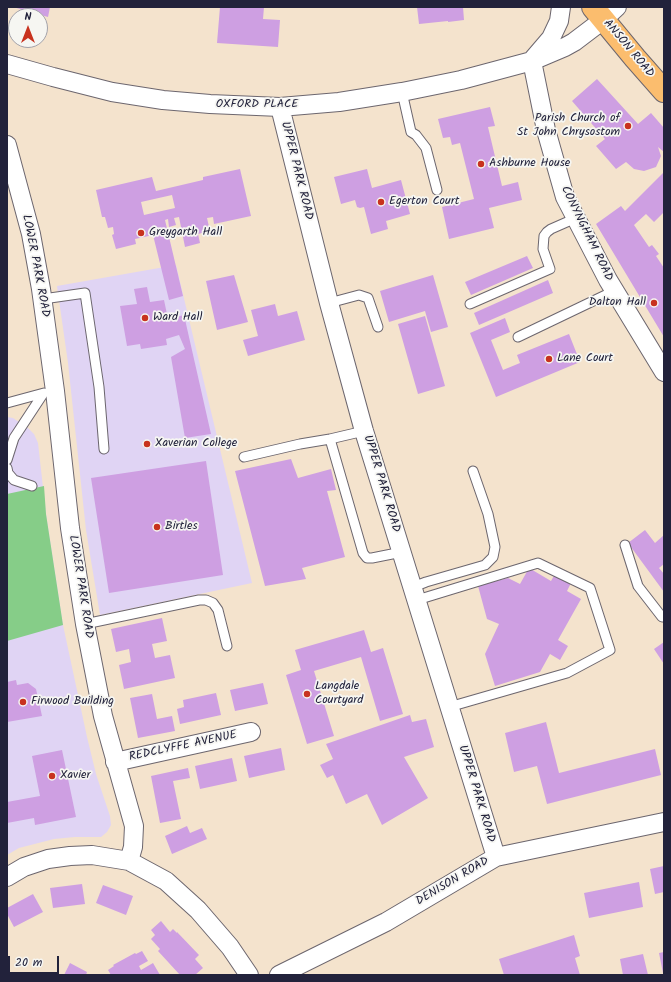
<!DOCTYPE html>
<style>
body{margin:0}
#map{position:relative;width:671px;height:982px;overflow:hidden;background:#f4e3cd;font-family:Kalam,sans-serif}
canvas{display:block}
.frame{position:absolute;inset:0;border:8px solid #22223b;pointer-events:none}
.north{position:absolute;left:8px;top:8px;width:40px;height:40px;box-sizing:border-box;background:#f6f6f2;border:1px solid #a1a1a9;border-radius:50%;rotate:0deg;font-size:11px;font-weight:700;line-height:16px;text-align:center;color:#22223b}
.north::after{content:'';display:block;margin:auto;width:14px;height:18px;background:#c8321e;clip-path:polygon(50% 0,100% 100%,50% 72%,0 100%)}
.scale{position:absolute;left:8px;top:956px;width:51px;height:18px;box-sizing:border-box;border:2px solid #22223b;border-top:0;padding-left:5px;font-size:12px;line-height:14px;white-space:nowrap;color:#22223b;-webkit-text-stroke:3px #f6f6f2;paint-order:stroke}
</style>
<div id="map">
<canvas width="671" height="982"></canvas>
<div class="frame"></div>
<div class="north">N</div>
<div class="scale">20 m</div>
</div>
<script>
const ctx = document.querySelector('canvas').getContext('2d');
ctx.lineJoin = 'round';
function fill(path, color) {
  ctx.fillStyle = color;
  ctx.fill(path, 'evenodd');
}
function shape(rows) {
  const path = new Path2D();
  for (const r of rows) {
    path.moveTo(r[0], r[1]);
    for (let i = 2; i < r.length; i += 2) path.lineTo(r[i], r[i + 1]);
  }
  return path;
}
function strokePath(path, color, width, dash) {
  ctx.strokeStyle = color;
  ctx.lineWidth = width;
  ctx.lineCap = dash ? 'butt' : 'round';
  ctx.setLineDash(dash || []);
  ctx.stroke(path);
}
function label(font, color, halo, rows, align = 'center') {
  ctx.font = font + ' Kalam,sans-serif';
  ctx.lineWidth = 3.5;
  ctx.setLineDash([]);
  ctx.textBaseline = 'middle';
  ctx.strokeStyle = halo;
  ctx.fillStyle = color;
  for (const [text, x, y, turn = 0] of rows) {
    ctx.save();
    ctx.translate(x, y);
    ctx.rotate((+turn || 0) * Math.PI / 180);
    ctx.textAlign = isNaN(turn) ? turn : align;
    if (halo) ctx.strokeText(text, 0, 0);
    ctx.fillText(text, 0, 0);
    ctx.restore();
  }
}
fill(shape([
 [176,265,252,583,100,615,86,530,68,363,57,286],
 [7,417,13,418,28,428,34,434,38,443,46,514,63,625,87,737,96,774,110,816,111,825,107,832,101,837,75,837,54,839,19,848,7,855]
]), '#e0d4f4');
fill(shape([
 [44,486,46,514,63,625,7,641,7,494]
]), '#86cd88');
fill(shape([
 [13,7,50,7,48,17],
 [220,7,264,7,263,19,280,20,278,47,217,43],
 [417,7,463,7,464,20,448,22,448,21,419,24],
 [597,79,638,124,651,113,664,128,664,152,658,147,661,156,656,167,644,171,634,169,626,162,616,169,596,146,605,139,572,101],
 [490,107,495,126,488,127,502,186,518,182,522,200,489,208,494,228,449,239,442,207,474,199,460,143,452,145,450,137,443,138,438,119],
 [240,169,251,216,214,224,213,217,207,218,210,231,198,234,200,243,185,247,179,217,174,218,176,225,169,227,168,219,165,220,183,296,169,300,153,235,135,239,136,244,116,249,112,235,114,234,113,227,108,228,105,217,102,217,96,190,152,177,156,191,203,180,203,177],
 [172,195,175,208,144,215,141,202],
 [367,169,372,188,401,180,410,214,386,221,388,229,371,234,364,207,360,208,357,207,355,200,341,204,334,177],
 [664,172,664,212,654,222,646,214,634,225,649,247,652,245,659,254,656,256,664,268,664,337,596,224,621,206,625,211],
 [527,256,533,268,471,295,465,282],
 [234,275,248,322,217,330,206,281],
 [433,275,448,327,431,332,425,311,389,322,380,291],
 [548,280,553,293,479,325,474,313],
 [147,287,150,302,164,300,168,319,184,315,211,434,185,438,171,357,185,349,179,335,166,339,167,345,141,349,140,344,127,346,120,306,137,304,134,289],
 [275,304,278,316,297,311,305,340,248,356,243,340,258,336,251,310],
 [425,316,445,386,418,394,398,324],
 [505,318,510,332,491,340,503,370,520,363,517,355,569,334,580,362,496,397,470,333],
 [291,459,298,478,331,469,336,490,327,491,345,557,302,568,306,579,265,586,235,471],
 [206,461,223,575,109,593,91,478],
 [645,530,655,543,664,535,664,564,659,568,664,574,664,592,628,543],
 [529,568,551,581,555,574,571,583,567,591,581,599,558,640,568,646,560,660,550,654,540,672,495,686,485,654,499,624,487,619,478,586,508,578,520,584],
 [162,618,167,641,152,644,155,658,170,655,175,678,124,689,119,665,131,662,129,649,116,652,111,629],
 [364,630,371,652,383,648,403,714,380,721,361,657,314,671,334,736,307,744,286,675,301,670,295,650],
 [664,642,664,664,654,649],
 [16,680,17,685,28,683,36,689,42,716,7,722,7,682],
 [263,683,268,704,235,711,230,690],
 [216,693,221,715,180,724,177,709,184,707,183,700],
 [152,694,157,719,172,716,175,731,138,738,130,698],
 [410,715,412,722,426,719,434,747,404,757,428,798,382,825,367,794,346,804,333,775,327,778,320,765,333,759,326,744],
 [546,722,559,773,655,749,661,775,547,804,537,766,514,772,505,733],
 [281,748,285,770,249,778,244,756],
 [62,750,76,817,35,825,34,818,7,823,7,802,40,796,32,756],
 [232,758,237,781,200,789,195,766],
 [188,768,190,778,173,781,181,819,160,823,151,776],
 [187,826,190,833,202,828,207,839,172,854,165,836],
 [664,866,664,892,655,894,650,869],
 [639,882,643,907,589,918,584,893],
 [82,884,85,904,53,908,50,888],
 [103,885,133,896,126,915,96,903],
 [33,894,43,912,14,927,7,914,7,908],
 [161,921,170,932,173,929,177,933,177,932,199,955,195,959,203,968,195,975,187,975,186,974,180,975,158,951,160,949,151,939,155,935,151,930],
 [574,935,580,956,575,958,580,975,504,975,499,959],
 [142,951,148,961,139,966,141,970,153,963,160,975,111,975,108,970,114,966,113,965,135,953,136,954],
 [664,952,664,973,663,973,659,953],
 [643,954,648,975,623,975,620,959],
 [70,963,87,972,86,975,64,975]
]), '#ce9fe2');
const service = shape([
 [402,92,411,132,416,135,426,148,437,190],
 [43,299,85,293,99,387,104,449],
 [329,303,359,295,368,298,378,327],
 [470,304,550,269,543,249,544,236,547,232,551,229,576,218],
 [518,337,614,291],
 [7,403,44,393],
 [330,439,363,553,367,558,372,558,402,552],
 [244,457,300,444,330,439,364,431],
 [7,460,14,438,43,394],
 [7,468,8,473,14,480,32,486],
 [625,545,638,586,662,617,664,617],
 [413,587,426,582,485,565,493,557,495,547,488,514,473,471],
 [417,600,538,563,590,588,610,650,567,673,449,707],
 [85,624,199,600,206,600,213,603,218,610,227,646]
]);
const minor = shape([
 [533,59,551,38,559,21,561,7],
 [532,61,546,130,565,197,608,280,664,372],
 [7,64,53,77,112,92,163,100,210,104,280,107,339,102,402,92,461,80,532,61,565,47,574,42,603,20,617,7],
 [280,107,329,303,364,431,496,857],
 [7,145,31,234,41,289,55,391,70,528,85,624,103,716,134,826,133,847,129,861,166,881,198,910,230,947,249,975],
 [115,762,251,732],
 [7,877,24,867,48,859,70,856,92,855,129,861],
 [279,975,386,922,496,857,664,822]
]);
const trunk = shape([
 [593,7,635,58,664,91]
]);
strokePath(service, '#6c666e', 11);
strokePath(minor, '#6c666e', 20);
strokePath(trunk, '#6c666e', 24);
strokePath(service, '#fff', 9);
strokePath(minor, '#fff', 18);
strokePath(trunk, '#fbbd6e', 22);
for (const [x, y, r, color] of [
 [628,126,4,"#c8321e"],
 [481,164,4,"#c8321e"],
 [381,202,4,"#c8321e"],
 [141,233,4,"#c8321e"],
 [654,303,4,"#c8321e"],
 [145,318,4,"#c8321e"],
 [549,359,4,"#c8321e"],
 [147,444,4,"#c8321e"],
 [157,527,4,"#c8321e"],
 [307,694,4,"#c8321e"],
 [23,702,4,"#c8321e"],
 [52,776,4,"#c8321e"]
]) {
  const dot = new Path2D();
  dot.arc(x, y, r, 0, 2 * Math.PI);
  ctx.fillStyle = color;
  ctx.fill(dot);
  strokePath(dot, '#f6f6f2', 1.5);
}
label('12px', '#22223b', '#f6f6f2', [
 ["ANSON ROAD",628,49,50],
 ["OXFORD PLACE",257,105],
 ["UPPER PARK ROAD",296,171,76],
 ["CONYNGHAM ROAD",586,234,64],
 ["LOWER PARK ROAD",35,266,79],
 ["UPPER PARK ROAD",381,484,73],
 ["LOWER PARK ROAD",80,587,81],
 ["REDCLYFFE AVENUE",183,747,-12],
 ["UPPER PARK ROAD",476,794,73],
 ["DENISON ROAD",453,882,-31]
]);
label('12px', '#22223b', '#f6f6f2', [
 ["Parish Church of",620,119,"right"],
 ["St John Chrysostom",620,133,"right"],
 ["Ashburne House",489,164],
 ["Egerton Court",389,202],
 ["Greygarth Hall",149,233],
 ["Dalton Hall",646,303,"right"],
 ["Ward Hall",153,318],
 ["Lane Court",557,359],
 ["Xaverian College",155,444],
 ["Birtles",165,527],
 ["Langdale",315,687],
 ["Courtyard",315,701],
 ["Firwood Building",31,702],
 ["Xavier",60,776]
], 'left');
</script>
